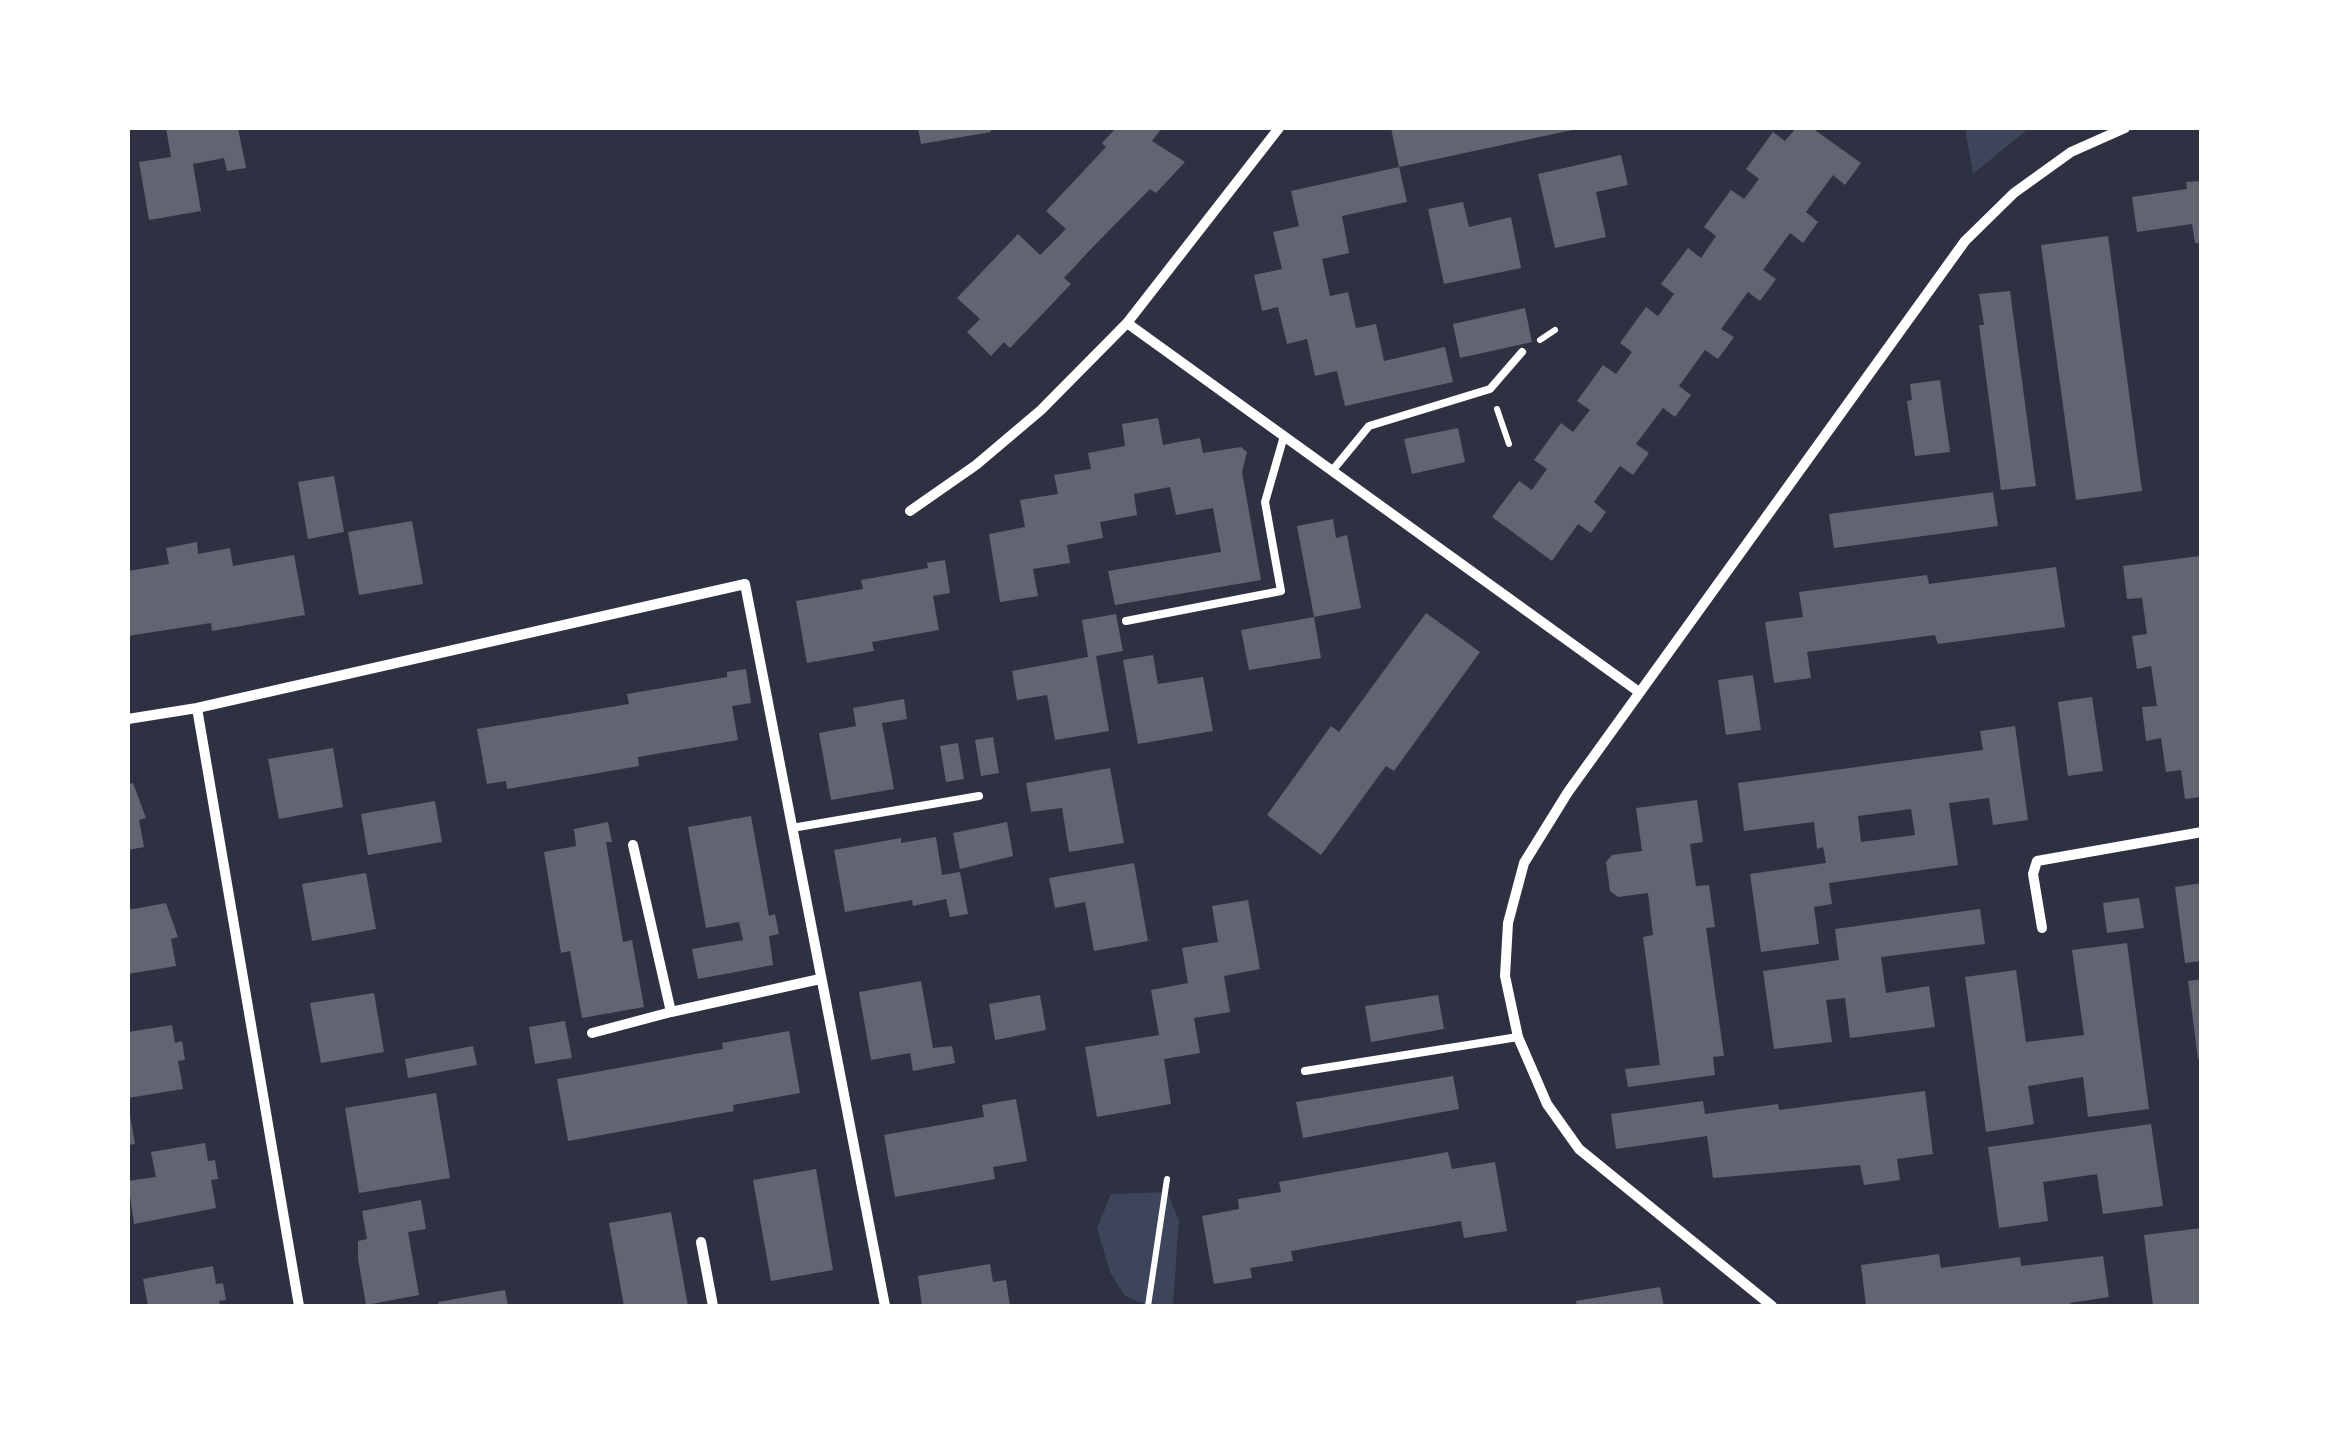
<!DOCTYPE html>
<style>
body{margin:0}
#map{position:relative;width:2329px;height:1434px;overflow:hidden;background:#2d3142;font-family:Jost,sans-serif}
canvas{display:block}
.frame{position:absolute;inset:0;border:130px solid #fff;pointer-events:none}
</style>
<div id="map">
<canvas width="2329" height="1434"></canvas>
<div class="frame"></div>
</div>
<script>
const ctx = document.querySelector('canvas').getContext('2d');
ctx.lineJoin = 'round';
function fill(path, color) {
  ctx.fillStyle = color;
  ctx.fill(path, 'evenodd');
}
function shape(rows) {
  const path = new Path2D();
  for (const r of rows) {
    path.moveTo(r[0], r[1]);
    for (let i = 2; i < r.length; i += 2) path.lineTo(r[i], r[i + 1]);
  }
  return path;
}
function strokePath(path, color, width, dash) {
  ctx.strokeStyle = color;
  ctx.lineWidth = width;
  ctx.lineCap = dash ? 'butt' : 'round';
  ctx.setLineDash(dash || []);
  ctx.stroke(path);
}
fill(shape([
 [1965,128,2029,128,1973,174],
 [1167,1192,1179,1220,1173,1306,1149,1306,1125,1296,1110,1272,1097,1228,1111,1194]
]), '#3c4559');
fill(shape([
 [166,128,238,128,246,168,227,171,224,158,193,164,201,211,149,220,139,162,171,157],
 [918,128,990,128,991,132,921,144],
 [1116,128,1162,128,1152,141,1185,162,1156,193,1150,189,1089,251,1064,278,1071,284,1010,348,1004,342,991,356,967,332,980,319,957,298,1018,234,1040,255,1066,229,1046,211,1106,147,1102,143],
 [1391,128,1577,128,1577,129,1399,167],
 [1796,128,1812,128,1861,163,1845,185,1833,175,1806,212,1818,222,1803,243,1790,233,1763,270,1776,279,1760,301,1748,292,1721,329,1734,337,1718,359,1705,350,1679,386,1691,395,1675,417,1663,408,1636,444,1649,453,1633,475,1620,466,1594,502,1606,512,1591,533,1578,524,1552,561,1492,517,1519,481,1532,490,1547,469,1534,460,1561,423,1573,432,1590,410,1577,401,1603,365,1616,374,1632,352,1620,343,1646,307,1658,316,1674,294,1661,284,1688,248,1701,258,1716,236,1704,227,1731,190,1744,199,1759,179,1746,169,1773,132,1785,141],
 [1621,155,1628,185,1596,192,1606,237,1555,248,1538,174],
 [1399,167,1407,202,1342,216,1349,253,1322,259,1330,296,1348,292,1356,328,1376,324,1384,361,1445,347,1453,382,1345,406,1337,371,1315,376,1307,339,1287,344,1278,307,1262,311,1254,275,1282,269,1273,232,1299,226,1291,191],
 [2202,181,2202,243,2195,243,2192,224,2137,232,2132,197,2187,189,2186,182],
 [1463,202,1469,227,1511,217,1521,268,1444,284,1428,209],
 [2108,236,2142,491,2076,500,2041,245],
 [2010,291,2036,486,2001,490,1979,325,1984,325,1979,294],
 [1525,308,1532,342,1460,358,1453,324],
 [1940,380,1950,452,1915,456,1907,401,1912,400,1910,384],
 [1158,418,1163,445,1200,438,1203,453,1241,447,1247,452,1242,472,1261,580,1115,605,1108,571,1221,552,1213,508,1176,515,1170,487,1134,494,1137,515,1100,522,1103,538,1067,545,1070,563,1033,569,1038,596,1000,602,989,534,1025,527,1020,500,1058,494,1054,475,1091,469,1088,453,1125,446,1122,424],
 [1458,428,1465,462,1412,474,1404,439],
 [334,476,344,532,308,539,298,482],
 [1993,492,1998,526,1834,548,1829,514],
 [1333,519,1336,538,1347,535,1361,608,1314,617,1297,526],
 [412,521,423,584,359,595,348,532],
 [197,542,198,554,230,548,233,566,294,555,305,615,212,631,211,623,128,636,128,571,169,564,166,548],
 [2200,556,2202,797,2185,799,2181,770,2166,772,2161,738,2146,741,2142,707,2157,706,2151,666,2137,669,2132,636,2147,634,2142,598,2127,599,2123,566],
 [945,560,950,593,933,596,939,630,872,642,874,651,807,663,796,601,863,589,861,580,928,568,927,563],
 [2056,567,2065,627,1938,644,1935,635,1807,652,1811,678,1774,683,1765,622,1803,617,1799,592,1927,575,1929,584],
 [1426,613,1480,652,1394,771,1386,766,1321,855,1267,815,1331,726,1339,732],
 [1116,614,1123,651,1096,656,1109,731,1055,740,1047,695,1017,700,1012,671,1088,657,1082,620],
 [1314,617,1321,658,1249,670,1241,630],
 [1153,655,1158,684,1203,677,1213,731,1138,744,1123,660],
 [746,669,751,703,732,706,738,740,638,757,639,766,507,789,506,781,487,784,477,729,629,704,627,694,727,677,727,672],
 [1753,675,1761,730,1726,735,1718,680],
 [2092,697,2103,771,2068,776,2058,702],
 [904,699,907,719,882,723,894,789,831,800,819,733,856,726,853,708],
 [2015,726,2028,820,1993,825,1989,798,1949,803,1958,865,1829,883,1832,904,1814,907,1819,944,1761,952,1750,874,1826,863,1823,847,1817,849,1814,822,1744,831,1738,783,1983,750,1980,731],
 [1911,809,1915,835,1861,842,1858,816],
 [993,737,999,773,981,776,975,740],
 [958,743,964,779,946,782,940,746],
 [333,748,343,807,279,819,268,759],
 [1110,768,1124,843,1069,852,1062,808,1031,812,1026,783],
 [133,783,146,818,139,820,144,847,128,850,128,784],
 [1697,800,1703,842,1690,844,1696,886,1709,885,1715,927,1706,928,1724,1056,1713,1057,1715,1075,1628,1087,1625,1069,1660,1065,1643,937,1653,935,1648,893,1618,897,1610,891,1606,862,1612,855,1642,851,1636,808],
 [435,801,442,842,368,855,361,814],
 [751,816,769,916,775,914,779,934,769,936,773,965,698,979,692,949,743,940,739,922,706,928,688,827],
 [608,822,612,842,606,842,623,942,632,940,644,1007,582,1018,570,951,561,953,544,852,576,846,574,829],
 [1007,822,1013,856,960,869,953,833],
 [936,837,942,875,960,872,968,914,950,917,946,899,913,906,912,900,845,912,834,850,901,838,901,843],
 [1134,863,1148,941,1094,951,1085,902,1055,908,1049,878],
 [366,873,376,929,312,941,302,884],
 [2202,883,2202,961,2185,963,2175,887],
 [2139,898,2144,928,2107,933,2103,903],
 [1248,900,1260,969,1224,976,1230,1012,1194,1018,1200,1053,1164,1059,1171,1104,1097,1117,1085,1047,1159,1035,1151,990,1188,983,1182,948,1218,942,1212,906],
 [166,903,178,937,171,939,176,966,128,974,128,910],
 [1980,909,1985,944,1881,957,1886,993,1929,986,1935,1027,1850,1038,1845,998,1826,1000,1832,1042,1774,1049,1763,971,1839,960,1835,929],
 [2127,943,2149,1109,2088,1117,2083,1077,2028,1086,2034,1124,1986,1132,1965,977,2016,970,2026,1042,2084,1035,2072,950],
 [2202,979,2202,1059,2198,1059,2188,981],
 [921,981,933,1048,952,1046,955,1063,913,1071,910,1053,871,1060,859,992],
 [374,993,384,1052,321,1063,310,1003],
 [1040,995,1046,1030,995,1040,989,1004],
 [1438,995,1444,1029,1371,1042,1365,1006],
 [565,1021,572,1058,535,1064,529,1027],
 [172,1025,175,1043,182,1041,185,1060,178,1061,183,1089,128,1098,128,1032],
 [789,1031,800,1093,733,1105,734,1111,568,1141,557,1079,723,1049,722,1043],
 [473,1046,477,1065,408,1078,405,1059],
 [1453,1076,1459,1109,1303,1138,1296,1102],
 [1925,1091,1933,1154,1897,1159,1900,1180,1864,1185,1860,1165,1713,1178,1707,1136,1616,1149,1611,1114,1703,1101,1705,1114,1778,1104,1779,1110],
 [436,1093,450,1178,359,1193,345,1108],
 [1016,1099,1027,1161,993,1167,995,1179,895,1197,884,1135,984,1117,982,1105],
 [128,1104,135,1144,128,1145],
 [2151,1124,2163,1206,2103,1214,2097,1174,2043,1182,2048,1221,1999,1228,1988,1147],
 [205,1143,208,1161,215,1160,218,1179,211,1180,216,1208,134,1224,128,1181,156,1177,151,1152],
 [1448,1152,1452,1169,1495,1162,1507,1231,1464,1238,1461,1221,1291,1251,1293,1261,1250,1268,1252,1278,1214,1284,1202,1216,1239,1209,1238,1199,1281,1192,1279,1182],
 [816,1169,833,1270,771,1281,753,1180],
 [421,1200,426,1229,408,1232,419,1295,366,1305,358,1259,358,1241,367,1239,362,1211],
 [671,1212,688,1306,624,1306,609,1223],
 [2202,1228,2202,1306,2153,1306,2144,1235],
 [1939,1254,1941,1268,2020,1257,2021,1266,2103,1256,2109,1297,2070,1303,2071,1306,1866,1306,1861,1265],
 [990,1264,993,1282,1006,1280,1010,1306,922,1306,918,1276],
 [213,1266,216,1284,223,1283,226,1300,219,1301,220,1306,148,1306,143,1279],
 [1660,1287,1664,1306,1577,1306,1576,1301],
 [505,1290,508,1306,439,1306,438,1302]
]), '#626471');
strokePath(shape([
 [1540,340,1555,330],
 [1497,409,1509,444],
 [1148,1306,1167,1179]
]), '#fff', 6);
strokePath(shape([
 [1332,471,1369,426,1490,389,1522,352],
 [1126,621,1281,591,1265,502,1284,436],
 [792,828,979,796],
 [1305,1071,1518,1037]
]), '#fff', 8);
strokePath(shape([
 [1127,323,1639,692],
 [910,511,976,465,1041,410,1127,323,1279,128],
 [197,708,299,1306],
 [128,719,197,708,745,584,885,1306],
 [633,845,671,1012,820,979],
 [2042,928,2033,874,2037,861,2202,832],
 [592,1033,671,1012],
 [701,1242,713,1306],
 [1772,1306,1579,1149,1547,1104,1518,1037,1505,976,1508,923,1524,863,1568,792,1965,241,2014,193,2071,152,2125,128]
]), '#fff', 10);
</script>
